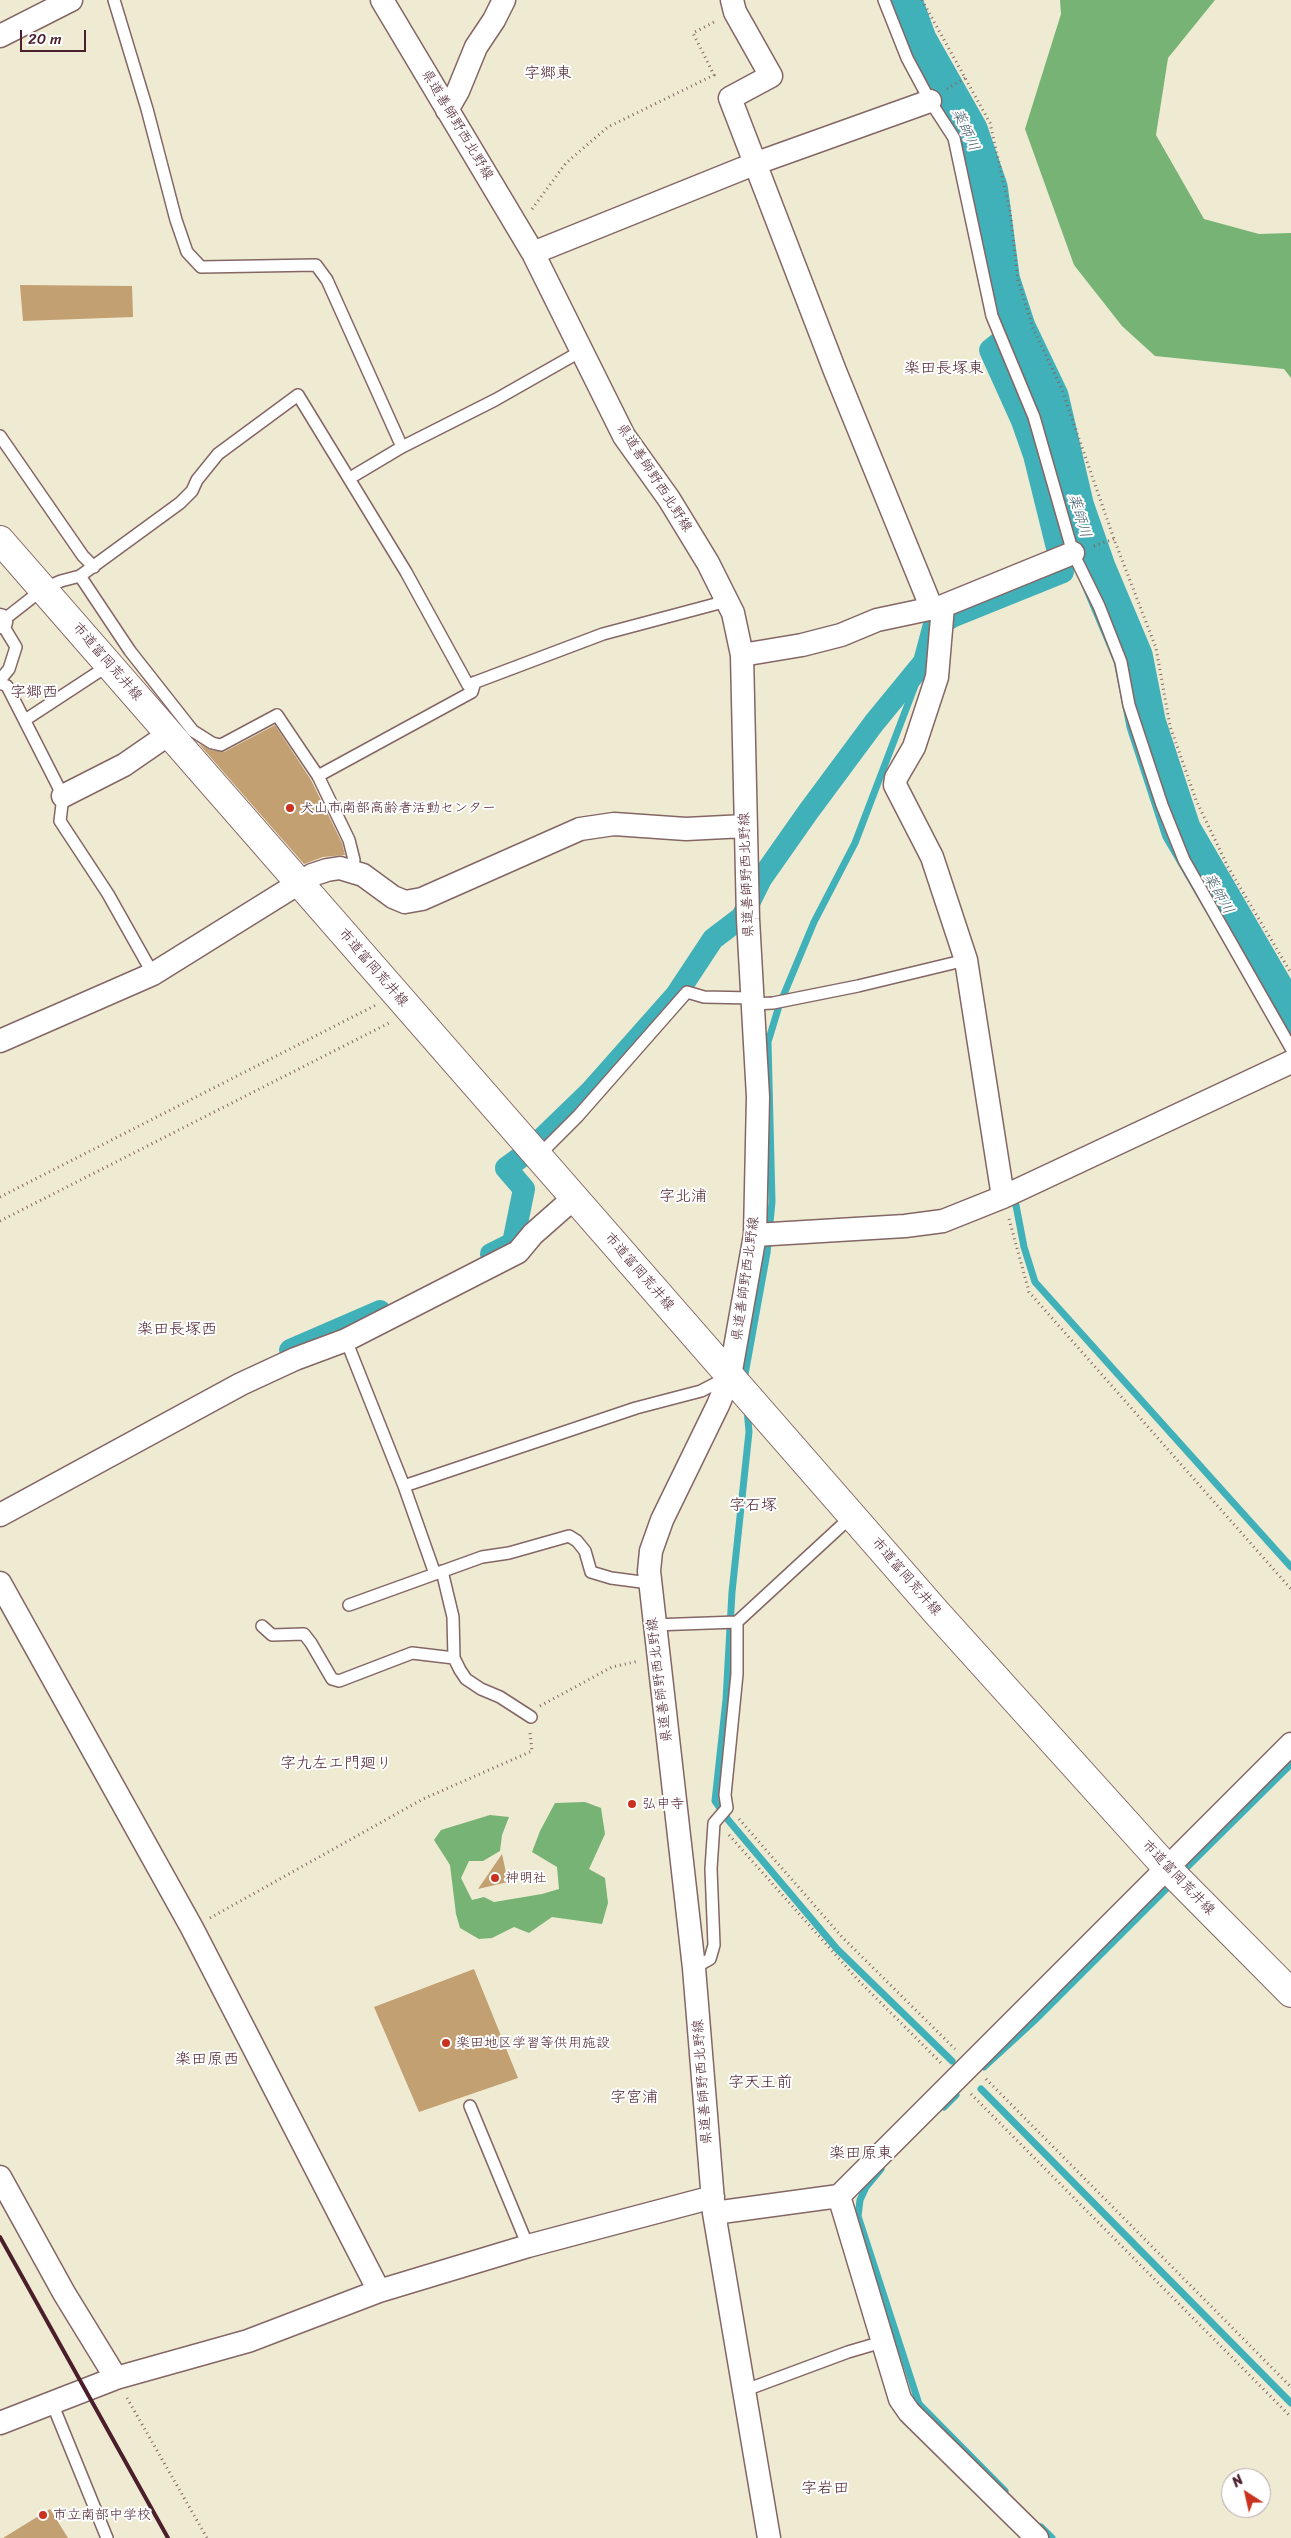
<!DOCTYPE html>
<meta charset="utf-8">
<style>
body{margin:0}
#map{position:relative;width:1291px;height:2538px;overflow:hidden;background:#efead2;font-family:Sriracha,sans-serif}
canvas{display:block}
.north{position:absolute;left:1221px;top:2468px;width:50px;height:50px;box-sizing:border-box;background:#fff;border:1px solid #b7a5aa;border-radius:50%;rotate:325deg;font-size:14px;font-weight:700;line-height:20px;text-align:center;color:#4a1f2b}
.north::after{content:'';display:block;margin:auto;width:18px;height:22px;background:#c8321e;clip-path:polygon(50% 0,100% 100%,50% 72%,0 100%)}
.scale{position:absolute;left:20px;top:30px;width:66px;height:22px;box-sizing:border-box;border:2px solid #4a1f2b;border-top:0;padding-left:6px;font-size:15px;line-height:18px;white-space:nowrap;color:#4a1f2b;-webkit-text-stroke:4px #fff;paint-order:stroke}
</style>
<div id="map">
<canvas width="1291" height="2538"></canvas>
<div class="north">N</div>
<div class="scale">20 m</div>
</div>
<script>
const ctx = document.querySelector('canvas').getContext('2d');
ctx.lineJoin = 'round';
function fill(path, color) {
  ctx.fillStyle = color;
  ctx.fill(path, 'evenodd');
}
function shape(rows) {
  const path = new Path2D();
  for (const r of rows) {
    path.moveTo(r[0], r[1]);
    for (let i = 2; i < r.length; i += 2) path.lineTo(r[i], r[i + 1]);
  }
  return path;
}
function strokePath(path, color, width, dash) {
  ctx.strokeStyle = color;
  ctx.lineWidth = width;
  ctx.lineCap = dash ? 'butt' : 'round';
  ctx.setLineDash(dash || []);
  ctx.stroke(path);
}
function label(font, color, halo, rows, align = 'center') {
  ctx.font = font + ' Sriracha,"Klee One",sans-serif';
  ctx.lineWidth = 4;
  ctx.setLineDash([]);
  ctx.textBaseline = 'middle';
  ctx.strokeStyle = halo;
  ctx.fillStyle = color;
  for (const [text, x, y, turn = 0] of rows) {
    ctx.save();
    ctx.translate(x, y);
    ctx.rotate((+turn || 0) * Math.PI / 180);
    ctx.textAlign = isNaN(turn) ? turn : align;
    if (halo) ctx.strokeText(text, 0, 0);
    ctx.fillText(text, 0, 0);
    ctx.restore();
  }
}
fill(shape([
 [1060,0,1215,0,1168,58,1156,135,1204,219,1259,234,1291,233,1291,378,1284,369,1155,356,1122,326,1074,265,1025,129,1061,14],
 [585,1802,601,1808,605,1834,589,1869,605,1878,608,1903,602,1924,552,1917,529,1933,514,1927,492,1938,479,1939,460,1928,456,1914,450,1865,434,1840,441,1830,490,1815,509,1817,502,1835,500,1851,483,1861,469,1861,461,1878,472,1900,484,1897,494,1902,542,1894,559,1889,557,1867,532,1852,540,1831,555,1803]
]), '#77b374');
strokePath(shape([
 [1014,1195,1024,1247,1035,1282,1291,1567],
 [744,1380,767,1253,772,1202,768,1042,779,1006,814,922,855,843,924,662],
 [747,1408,749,1432,732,1592,726,1700,715,1801,729,1821,837,1949,952,2061],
 [1181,1873,1291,1764],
 [984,2067,1034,2021,1174,1881],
 [981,2089,1291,2403],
 [944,2107,956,2095],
 [881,2169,866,2187,860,2200,858,2216,919,2404,1005,2491],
 [1041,2527,1052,2538]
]), '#40b0b9', 7);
strokePath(shape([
 [491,1254,513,1243,524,1189,506,1168,528,1152,590,1092,676,995,713,939,742,917,761,879,808,812,874,723,924,662,933,628,954,616,1063,572,1034,455,1022,421,990,350,1016,329],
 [290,1350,380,1311]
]), '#40b0b9', 22);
strokePath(shape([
 [902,0,917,41,968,131,988,189,1000,280,1016,329,1049,398,1074,506,1096,569,1133,657,1146,723,1181,830,1291,1019]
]), '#40b0b9', 40);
fill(shape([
 [20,285,132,286,133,317,23,321],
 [275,725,311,780,342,843,345,855,323,857,304,864,199,744,210,750,224,752],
 [502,1854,508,1882,478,1889],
 [474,1969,518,2078,419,2112,374,2007],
 [50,2509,68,2538,3,2538]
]), '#c3a072');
const service = shape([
 [114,0,147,109,176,220,187,252,201,267,316,265,327,280,402,447],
 [884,0,907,58,930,101,954,138,992,316,1034,417,1073,553,1099,606,1121,662,1129,705,1162,805,1184,860,1291,1048],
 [0,436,83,556,94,567],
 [350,478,402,447,495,400,583,350],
 [80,576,180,503,192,491,197,480,218,454,298,395,406,572,468,685,603,634,727,601],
 [0,680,9,669,16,647,1,622,43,589,61,581,80,576,130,651,193,731,212,743,221,745,277,715,318,776,349,840,354,860,351,871],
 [0,683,7,686,63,796,60,821,108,894,153,974],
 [25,720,109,665],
 [318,776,472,692,475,682],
 [753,1004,773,1003,858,986,966,960],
 [539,1155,578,1116,687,992,704,997,752,998],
 [346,1340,404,1486,435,1574],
 [404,1486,636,1408,701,1391,728,1377],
 [442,1571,453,1617,454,1658,460,1670,466,1679,481,1689,500,1697,531,1717],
 [349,1605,482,1557,509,1553,569,1536,577,1541,585,1551,591,1572,611,1578,649,1583],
 [653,1625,737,1622],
 [262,1626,272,1635,304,1634,311,1643,332,1679,339,1681,412,1653,454,1658],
 [694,1968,710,1959,714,1945,711,1869,714,1823,727,1808,725,1795,737,1674,737,1622,853,1515],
 [470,2106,528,2246],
 [743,2391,848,2352,882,2342],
 [52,2403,107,2538]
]);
const minor = shape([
 [382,0,533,253,624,436,669,499,708,563,733,613,742,655,748,919,758,1097,755,1235,730,1376,718,1405,662,1520,651,1551,649,1571,694,1968,714,2213,769,2538],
 [732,0,735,12,771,76,730,98,835,371,932,609],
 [0,36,71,0],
 [447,110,458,91,476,47,494,20,504,0],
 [533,253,754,164,930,101],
 [943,606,937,677,914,747,896,778,895,785,932,857,966,960,1003,1197],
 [0,620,1,622],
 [742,655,802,645,841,635,877,620,943,606,1073,553],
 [63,796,124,765,169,734],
 [0,1041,153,974,312,875,327,870,340,868,363,875,393,897,405,902,422,899,580,829,614,824,686,829,745,826],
 [755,1235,905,1226,943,1221,1003,1197,1291,1062],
 [0,1515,241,1384,295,1359,346,1340,518,1252,533,1234,575,1197],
 [0,1583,192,1928,379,2291],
 [0,2177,64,2293,116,2378],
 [839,2196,900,2399,909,2412,1037,2538],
 [714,2213,839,2196,1291,1744],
 [0,2423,116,2378,248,2341,379,2291,528,2246,713,2197]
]);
const tertiary = shape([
 [0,540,937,1613,1168,1869,1291,1993]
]);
strokePath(service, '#846665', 14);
strokePath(minor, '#846665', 25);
strokePath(tertiary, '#846665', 30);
strokePath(shape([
 [922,0,990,123,1010,211,1018,280,1033,328,1061,387,1114,539,1156,648,1170,726,1196,800,1228,867,1291,973],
 [947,89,965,78],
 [532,209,566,163,608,127,714,75,693,33,716,21],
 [1094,546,1114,539],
 [0,1197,376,1005],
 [1009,1219,1029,1292,1291,1589],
 [0,1221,389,1023],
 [540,1706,612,1667,639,1661],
 [739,1819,842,1937,955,2049],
 [729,1835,858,1980,941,2063],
 [210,1918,423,1799,532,1751,530,1733],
 [986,2079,1291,2387],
 [971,2094,1291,2417],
 [127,2398,207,2538]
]), '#846665', 3, [1, 4]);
strokePath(service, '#fff', 11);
strokePath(minor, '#fff', 22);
strokePath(tertiary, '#fff', 28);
strokePath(shape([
 [0,2237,168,2538]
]), '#4a1f2b', 4);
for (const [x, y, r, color] of [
 [290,808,5,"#c8321e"],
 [632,1804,5,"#c8321e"],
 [495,1878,5,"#c8321e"],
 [446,2043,5,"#c8321e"],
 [43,2515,5,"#c8321e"]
]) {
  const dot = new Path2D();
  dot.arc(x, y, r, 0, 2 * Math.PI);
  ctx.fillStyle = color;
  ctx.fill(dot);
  strokePath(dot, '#fff', 2);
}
label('14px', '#4a1f2b', '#fff', [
 ["県道善師野西北野線",457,125,59],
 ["県道善師野西北野線",654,478,57],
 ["市道富岡荒井線",107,662,49],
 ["県道善師野西北野線",747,875,-92],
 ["市道富岡荒井線",373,968,49],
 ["市道富岡荒井線",639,1272,49],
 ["県道善師野西北野線",746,1279,-82],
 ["市道富岡荒井線",906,1577,49],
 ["県道善師野西北野線",660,1680,-97],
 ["市道富岡荒井線",1178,1878,46],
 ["県道善師野西北野線",703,2082,-94]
]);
label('14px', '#4a1f2b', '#fff', [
 ["犬山市南部高齢者活動センター",300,808],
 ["弘申寺",642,1804],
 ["神明社",505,1878],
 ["楽田地区学習等供用施設",456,2043],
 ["市立南部中学校",53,2515]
], 'left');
label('italic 15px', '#46606b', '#fff', [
 ["薬師川",965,130,65],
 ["薬師川",1079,516,73],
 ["薬師川",1218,894,60]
]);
label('16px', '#4a1f2b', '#fff', [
 ["字郷東",548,74],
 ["楽田長塚東",944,369],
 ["字郷西",34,693],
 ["字北浦",683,1197],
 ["楽田長塚西",177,1330],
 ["字石塚",753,1506],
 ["字九左エ門廻り",336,1764],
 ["楽田原西",207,2060],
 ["字天王前",760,2083],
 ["字宮浦",634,2098],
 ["楽田原東",861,2154],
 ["字岩田",825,2489]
]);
</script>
